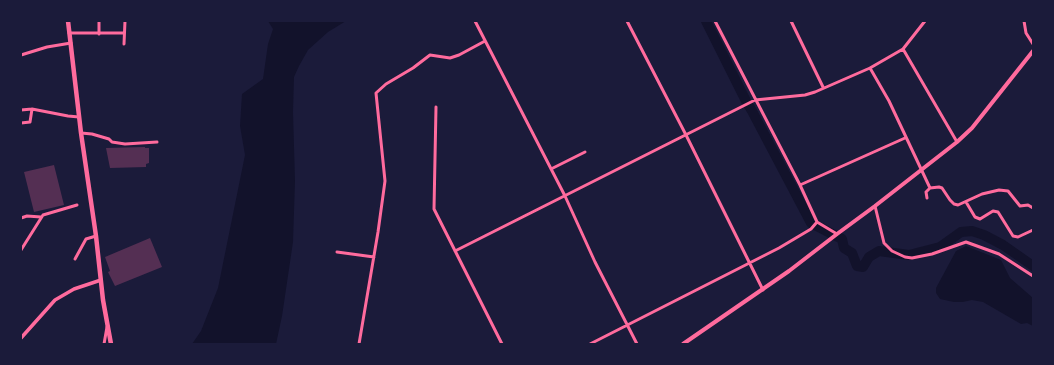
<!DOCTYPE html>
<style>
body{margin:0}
#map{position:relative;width:1054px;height:365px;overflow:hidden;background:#1b1b3a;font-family:"Fira Sans Condensed",sans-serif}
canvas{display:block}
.frame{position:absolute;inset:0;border:22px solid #1b1b3a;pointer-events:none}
</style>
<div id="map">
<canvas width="1054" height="365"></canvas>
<div class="frame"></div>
</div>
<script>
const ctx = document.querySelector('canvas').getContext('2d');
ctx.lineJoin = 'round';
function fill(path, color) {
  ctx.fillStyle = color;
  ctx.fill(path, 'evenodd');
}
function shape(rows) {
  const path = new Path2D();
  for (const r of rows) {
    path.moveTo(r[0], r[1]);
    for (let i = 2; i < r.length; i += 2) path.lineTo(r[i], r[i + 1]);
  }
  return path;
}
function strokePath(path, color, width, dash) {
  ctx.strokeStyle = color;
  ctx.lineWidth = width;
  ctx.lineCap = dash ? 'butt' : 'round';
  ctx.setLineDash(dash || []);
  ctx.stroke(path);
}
fill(shape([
 [268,21,346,21,328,32,308,50,299,66,294,77,293,112,295,181,293,242,282,316,276,344,192,344,201,331,218,288,245,155,240,126,242,94,263,79,268,44,273,29],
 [966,246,1001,260,1010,278,1033,298,1033,326,1027,323,1021,324,983,302,972,300,963,302,954,302,940,299,936,293,936,288,956,251]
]), '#12122b');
strokePath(shape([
 [706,21,746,101,752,111,811,223,842,239,844,248,852,253,857,266,863,267,869,257,879,251,909,255,940,247,961,232,972,231,984,235,1003,245,1033,266]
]), '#12122b', 10);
fill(shape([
 [145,147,145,148,149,148,149,163,146,164,146,167,110,168,106,148],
 [54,165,64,205,34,212,24,172],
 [150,238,162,267,115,286,108,272,110,271,105,257]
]), '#542f53');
strokePath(shape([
 [99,21,99,34],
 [475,21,565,196,595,262,637,344],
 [627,21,686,135,763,290],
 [715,21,800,185,817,222,837,234],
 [791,21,823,87],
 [1024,21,1026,33,1033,44],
 [69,33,124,33],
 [124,44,125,21],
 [903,49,957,142],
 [21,55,47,47,71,43],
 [870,68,889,101,930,188,939,187,942,188,950,200,954,204,958,205,982,194,999,190,1008,191,1020,206,1028,205,1033,208],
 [436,107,434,209,502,344],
 [21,110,32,109],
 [21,123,30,122,32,109,68,116,79,117],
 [81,133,92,134,109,139,112,142,125,144,157,142],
 [551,169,585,152],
 [800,185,905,138],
 [927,198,926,192,930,188],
 [966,202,975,217,980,219,993,211,998,212,1013,236,1018,237,1033,230],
 [875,206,884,243,892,251,905,257,912,258,932,254,966,242,999,254,1033,276],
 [21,218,27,216,41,217],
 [21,250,43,215,77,205],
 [455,251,755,100,805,95,815,92,870,68,903,49,925,21],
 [337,252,374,257],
 [75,259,86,239,96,236],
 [104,344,107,327],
 [359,344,378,232,385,181,376,93,386,84,413,68,430,55,450,58,459,55,485,41],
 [590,344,779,248,811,229,817,222]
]), '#ff6b9d', 3);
strokePath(shape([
 [21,338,55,300,74,289,101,280]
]), '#ff6b9d', 3.5);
strokePath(shape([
 [683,344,789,271,837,234,875,206,957,142,972,128,1033,51]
]), '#ff6b9d', 4);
strokePath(shape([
 [68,21,81,133,96,236,103,300,111,344]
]), '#ff6b9d', 4.5);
</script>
